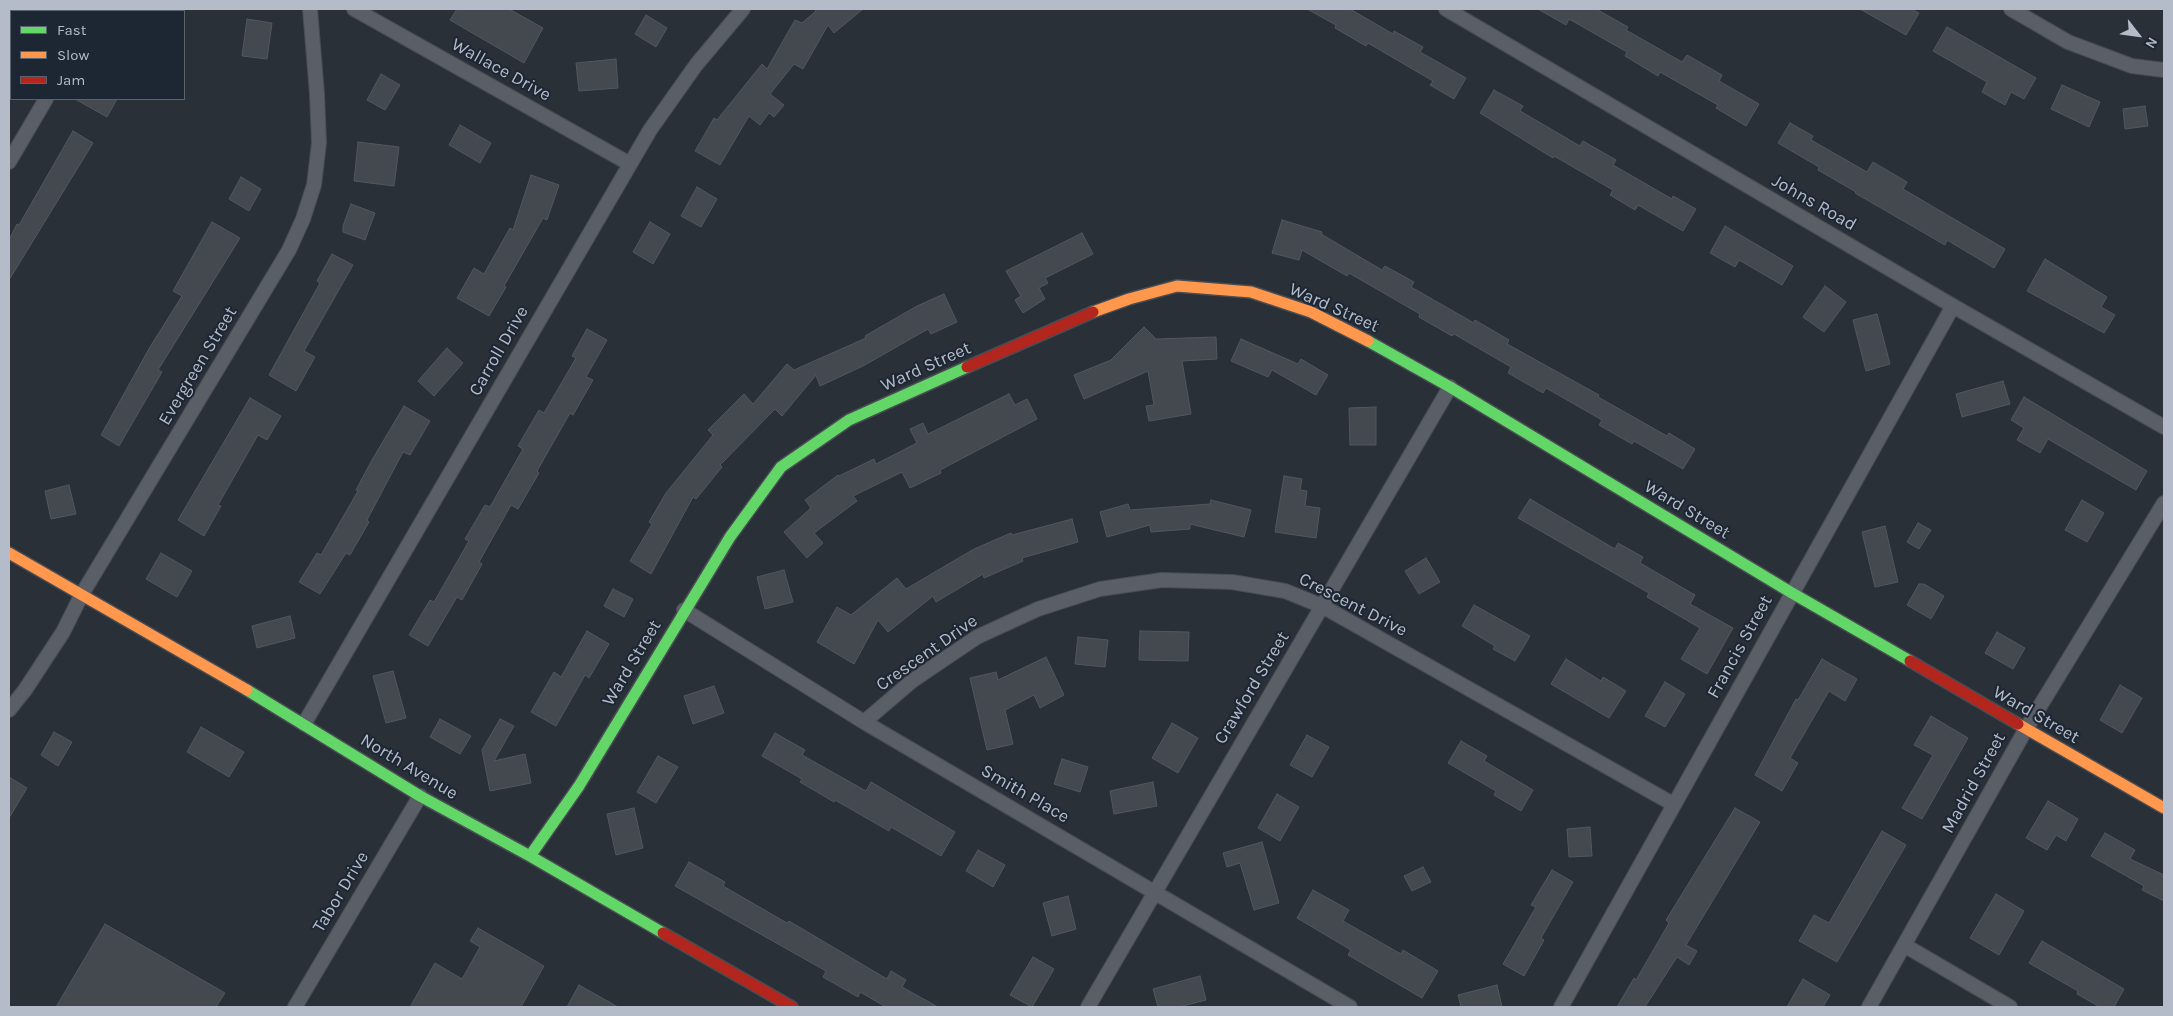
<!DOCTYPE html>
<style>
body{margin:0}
#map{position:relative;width:2173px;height:1016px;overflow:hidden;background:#2a3038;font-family:Karla,sans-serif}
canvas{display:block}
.frame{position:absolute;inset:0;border:10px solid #b4bcc9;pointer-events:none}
.legend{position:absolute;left:10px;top:10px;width:175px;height:90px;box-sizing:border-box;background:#1d2633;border:1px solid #59626f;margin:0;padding:6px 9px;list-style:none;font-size:15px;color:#b4bcc9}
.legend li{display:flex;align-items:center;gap:10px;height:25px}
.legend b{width:25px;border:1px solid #59626f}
.north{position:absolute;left:2113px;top:10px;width:50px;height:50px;-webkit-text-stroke:4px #1d2633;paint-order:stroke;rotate:120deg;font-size:14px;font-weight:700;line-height:20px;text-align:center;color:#b4bcc9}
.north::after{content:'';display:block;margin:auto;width:18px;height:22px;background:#b4bcc9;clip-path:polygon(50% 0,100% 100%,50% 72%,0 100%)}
</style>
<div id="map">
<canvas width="2173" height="1016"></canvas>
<div class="frame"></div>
<ul class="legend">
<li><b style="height:6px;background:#63d668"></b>Fast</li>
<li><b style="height:6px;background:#ff974d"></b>Slow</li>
<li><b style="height:6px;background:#b3261e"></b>Jam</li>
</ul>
<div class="north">N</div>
</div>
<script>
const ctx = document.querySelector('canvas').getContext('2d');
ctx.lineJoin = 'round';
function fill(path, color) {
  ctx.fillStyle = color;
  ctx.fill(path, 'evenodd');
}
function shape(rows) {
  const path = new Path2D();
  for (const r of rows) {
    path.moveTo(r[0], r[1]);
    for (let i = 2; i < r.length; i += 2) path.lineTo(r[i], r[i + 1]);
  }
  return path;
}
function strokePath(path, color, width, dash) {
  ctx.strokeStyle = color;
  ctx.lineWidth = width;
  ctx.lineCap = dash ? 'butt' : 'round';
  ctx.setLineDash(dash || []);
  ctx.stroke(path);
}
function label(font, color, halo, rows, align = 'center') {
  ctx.font = font + ' Karla,sans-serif';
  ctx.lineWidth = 4;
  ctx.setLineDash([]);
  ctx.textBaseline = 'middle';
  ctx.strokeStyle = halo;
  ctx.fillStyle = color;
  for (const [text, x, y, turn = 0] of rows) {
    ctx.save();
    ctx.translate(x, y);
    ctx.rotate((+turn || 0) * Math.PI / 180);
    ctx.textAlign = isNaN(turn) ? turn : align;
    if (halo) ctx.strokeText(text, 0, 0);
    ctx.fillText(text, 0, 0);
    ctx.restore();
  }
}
const building = shape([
 [457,9,509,9,543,28,524,63,450,20,457,9],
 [814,9,863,9,834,33,828,25,803,69,794,64,770,94,784,105,774,117,769,113,760,125,749,116,720,165,695,151,714,118,717,120,762,64,767,69,795,20,802,23,816,11,814,9],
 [1307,9,1350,9,1393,34,1394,31,1423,47,1420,52,1466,78,1454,99,1430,85,1433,81,1368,43,1366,46,1335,28,1336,25,1307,9],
 [1538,9,1596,9,1628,27,1626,30,1682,62,1687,55,1722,75,1719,81,1759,104,1746,126,1716,108,1718,105,1660,72,1658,76,1625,56,1627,52,1569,19,1566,25,1538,9],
 [1860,9,1911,9,1919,13,1906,35,1860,9],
 [646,15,667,28,656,47,635,34,646,15],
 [247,19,272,23,267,59,242,56,247,19],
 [1947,27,2036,78,2024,99,2011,92,2005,105,1982,92,1987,82,1933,51,1947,27],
 [616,59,618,88,579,91,576,63,616,59],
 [381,74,400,85,385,110,367,100,381,74],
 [2062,85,2100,102,2089,127,2051,109,2062,85],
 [1494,90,1523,106,1520,111,1580,146,1583,141,1616,160,1613,165,1672,199,1673,196,1696,209,1683,231,1638,205,1635,210,1610,195,1613,190,1554,156,1553,158,1480,113,1494,90],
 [75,99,117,99,107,117,75,99],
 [2145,106,2148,126,2125,129,2123,109,2145,106],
 [1790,123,1813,136,1811,140,1867,172,1873,162,1907,182,1903,189,2005,249,1994,268,1947,240,1945,245,1855,193,1856,192,1818,170,1819,167,1778,143,1790,123],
 [460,125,491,143,480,163,449,145,460,125],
 [73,131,93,143,9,280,9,240,17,224,19,225,73,131],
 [358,142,399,147,394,186,354,181,358,142],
 [531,175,559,185,547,220,543,218,504,286,506,287,489,316,457,298,474,268,484,274,510,228,513,230,531,175],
 [241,177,261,189,249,211,229,199,241,177],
 [697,187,717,199,701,227,681,216,697,187],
 [351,204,375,213,365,240,343,232,343,226,351,204],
 [1282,220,1322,232,1321,234,1382,270,1385,266,1414,282,1411,287,1474,323,1475,320,1509,340,1507,344,1599,395,1598,397,1667,436,1669,433,1695,449,1683,469,1634,441,1632,444,1599,425,1602,420,1546,388,1543,393,1508,373,1511,367,1454,334,1452,336,1419,317,1420,314,1349,273,1347,276,1302,250,1299,260,1272,253,1282,220],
 [212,222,240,238,158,370,162,372,119,446,101,435,150,347,182,296,173,291,212,222],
 [650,222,670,234,653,264,633,252,650,222],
 [1725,226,1793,266,1782,285,1739,260,1735,267,1710,253,1725,226],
 [1082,233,1093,254,1045,278,1048,283,1039,288,1045,299,1023,313,1015,300,1021,296,1006,271,1082,233],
 [332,254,353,265,304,351,315,357,296,391,269,375,320,283,317,281,332,254],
 [2045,259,2107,297,2101,307,2115,315,2104,333,2027,291,2045,259],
 [1825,286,1846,302,1824,332,1803,317,1825,286],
 [944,294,957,322,931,334,928,329,863,366,820,386,816,375,782,416,775,409,720,465,722,467,696,499,693,497,651,574,630,561,652,524,649,522,666,493,713,435,708,430,744,394,753,404,787,364,794,370,866,338,865,336,917,306,944,294],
 [1877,314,1890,364,1866,371,1853,320,1877,314],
 [1144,327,1156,339,1216,337,1217,359,1182,361,1191,414,1149,421,1146,406,1154,405,1148,371,1084,399,1074,375,1111,360,1144,327],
 [587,329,607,340,586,377,593,380,573,415,570,413,537,471,539,473,518,509,511,505,479,562,482,564,462,600,457,597,428,646,409,635,430,600,434,602,469,541,465,539,485,505,490,507,523,449,518,446,539,410,544,413,576,358,572,356,587,329],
 [1241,339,1298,364,1301,359,1328,375,1316,395,1272,370,1268,377,1231,361,1241,339],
 [447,348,463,363,434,396,418,381,447,348],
 [2003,381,2010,404,1962,417,1956,394,2003,381],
 [1009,394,1015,405,1027,399,1037,419,940,470,941,473,910,488,902,472,853,496,857,501,814,533,823,543,807,558,784,532,811,508,805,500,838,475,839,476,874,459,876,464,917,443,910,429,923,423,928,434,1009,394],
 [2024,397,2147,471,2136,490,2048,439,2040,453,2017,440,2024,428,2011,420,2024,397],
 [250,398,281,416,267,440,258,435,218,505,221,506,204,536,178,520,250,398],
 [404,406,430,421,410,455,403,452,367,520,369,522,350,555,346,553,320,594,299,582,317,553,321,555,358,491,356,490,372,460,404,406],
 [1376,407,1376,445,1350,445,1349,408,1376,407],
 [1284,476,1302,479,1300,490,1307,491,1305,506,1320,508,1316,538,1275,532,1284,476],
 [69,485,76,514,51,519,45,491,69,485],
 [1530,499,1615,549,1618,543,1643,557,1640,563,1695,595,1690,604,1733,628,1707,674,1681,659,1700,628,1647,597,1649,593,1518,518,1530,499],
 [1211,500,1251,510,1244,537,1190,524,1190,529,1151,532,1150,525,1107,537,1100,512,1128,504,1130,510,1210,504,1211,500],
 [2082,500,2104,513,2087,542,2065,530,2082,500],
 [1072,519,1078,542,1022,558,1023,561,984,578,983,574,936,602,933,596,888,632,878,620,854,664,817,642,837,607,851,615,897,578,906,589,974,549,1011,533,1012,535,1072,519],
 [1918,523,1931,530,1919,549,1907,542,1918,523],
 [1885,526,1898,582,1875,587,1862,532,1885,526],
 [161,553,192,571,177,597,146,579,161,553],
 [1426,558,1440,582,1419,594,1405,571,1426,558],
 [784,570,793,602,765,609,757,577,784,570],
 [1919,584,1924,584,1944,596,1931,619,1907,605,1919,584],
 [613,589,633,599,624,617,604,606,613,589],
 [1474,605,1530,636,1515,661,1493,649,1495,646,1462,626,1474,605],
 [290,616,295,638,257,648,252,626,290,616],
 [587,631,609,644,589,678,585,675,556,726,531,712,554,672,561,677,587,631],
 [1140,631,1189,632,1188,661,1139,660,1140,631],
 [1997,632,2025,648,2013,669,1985,653,1997,632],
 [1078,637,1108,640,1105,667,1075,664,1078,637],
 [1046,657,1064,695,1040,708,1034,695,1005,710,1013,744,987,750,970,678,996,672,998,680,1046,657],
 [1566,659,1601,681,1603,677,1626,691,1609,718,1551,684,1566,659],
 [1822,659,1857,679,1845,701,1829,691,1790,758,1798,763,1782,791,1755,775,1796,699,1798,700,1822,659],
 [393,671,406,718,386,723,373,676,393,671],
 [1665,682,1685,694,1665,727,1645,716,1665,682],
 [2120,685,2142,698,2122,733,2100,720,2120,685],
 [714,686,724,713,693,724,684,696,714,686],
 [1931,716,1968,738,1922,819,1902,808,1933,755,1914,745,1931,716],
 [440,719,471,736,460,754,430,737,440,719],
 [500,719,514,726,494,761,525,754,531,783,490,791,482,750,500,719],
 [1172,723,1198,738,1178,773,1152,758,1172,723],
 [201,727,244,752,229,777,187,752,201,727],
 [54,732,72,742,58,766,41,755,54,732],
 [775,733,805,750,802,755,866,791,871,782,955,832,941,856,891,827,889,831,835,800,834,802,800,782,802,779,762,756,775,733],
 [1307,735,1329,747,1312,777,1290,765,1307,735],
 [1461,741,1487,756,1484,761,1533,790,1521,811,1494,795,1496,791,1448,763,1461,741],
 [658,756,678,767,656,803,637,792,658,756],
 [1062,759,1088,767,1080,792,1054,784,1062,759],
 [9,777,27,788,9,818,9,777],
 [1153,782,1157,806,1114,814,1110,791,1153,782],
 [1277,794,1299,807,1280,841,1258,828,1277,794],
 [2048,801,2078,819,2066,841,2056,835,2047,850,2026,838,2048,801],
 [634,808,643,848,616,855,607,814,634,808],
 [1735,808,1760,822,1686,945,1697,951,1689,965,1677,957,1645,1007,1617,1007,1634,978,1636,980,1669,923,1666,920,1735,808],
 [1590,827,1592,856,1569,857,1567,829,1590,827],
 [1882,831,1906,845,1837,962,1799,941,1814,915,1829,923,1882,831],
 [2105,833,2135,850,2130,859,2164,875,2164,901,2142,890,2144,886,2091,856,2105,833],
 [1262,842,1279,903,1254,910,1240,863,1227,867,1223,853,1262,842],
 [978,850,1005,865,993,887,966,871,978,850],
 [689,862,725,882,723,886,787,923,789,921,887,979,891,971,906,980,902,987,938,1007,886,1007,860,992,858,997,823,977,826,971,675,886,689,862],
 [1423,867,1431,882,1412,891,1404,876,1423,867],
 [1552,870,1573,882,1541,938,1544,940,1524,976,1503,964,1536,907,1531,905,1552,870],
 [1313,890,1349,910,1343,921,1401,954,1403,950,1438,971,1422,998,1348,955,1351,950,1297,918,1313,890],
 [1996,894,2024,911,1999,955,1970,938,1996,894],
 [1068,896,1076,929,1052,936,1043,903,1068,896],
 [105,924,225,993,216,1007,56,1007,105,924],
 [478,928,544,966,521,1007,410,1007,435,963,462,979,480,947,470,941,478,928],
 [2042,941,2124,989,2114,1007,2100,1007,2077,994,2078,991,2029,963,2042,941],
 [1033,957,1054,969,1032,1007,1010,995,1033,957],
 [1200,976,1206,1000,1179,1007,1158,1007,1153,989,1200,976],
 [1803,979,1830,995,1823,1007,1787,1007,1803,979],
 [579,985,618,1007,567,1007,579,985],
 [1497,985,1502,1007,1461,1007,1458,995,1497,985]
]);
fill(building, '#444950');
strokePath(building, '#52575f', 1);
const street = shape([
 [354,9,630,164],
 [1446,9,1953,306,2164,427],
 [2011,9,2068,42,2132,66,2164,70],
 [98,11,99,9],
 [9,162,46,99],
 [684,610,864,722,1350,1007],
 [9,710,25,690,63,632,82,594,289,250,303,219,314,185,319,143,317,94,310,9],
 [864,722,912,681,977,637,1038,609,1100,589,1162,580,1232,582,1285,591,1322,606,1673,804],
 [304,724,650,130,696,65,743,9],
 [1904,945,2010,1007],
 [295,1007,420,796],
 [1088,1007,1450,387],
 [1561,1007,1953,306],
 [1869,1007,2026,729,2164,503]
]);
const fast = shape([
 [1368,341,1450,387,1792,593,1910,661],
 [247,690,420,796,530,856,663,933],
 [530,856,579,786,730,537,781,467,849,420,967,367]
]);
const slow = shape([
 [1093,312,1129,299,1177,286,1251,292,1311,312,1368,341],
 [9,553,247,690],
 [2018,724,2164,808]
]);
const jam = shape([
 [967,367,1093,312],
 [1910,661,2018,724],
 [663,933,792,1007]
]);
strokePath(street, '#484c53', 16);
strokePath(fast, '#484c53', 14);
strokePath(slow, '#484c53', 14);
strokePath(jam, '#484c53', 14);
strokePath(street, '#5a5e66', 14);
strokePath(fast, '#63d668', 11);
strokePath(slow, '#ff974d', 11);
strokePath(jam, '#b3261e', 11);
label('18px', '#b4bcc9', '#1d2633', [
 ["Wallace Drive",501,70,29],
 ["Johns Road",1814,203,30],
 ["Ward Street",1334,308,24],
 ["Carroll Drive",499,351,-60],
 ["Evergreen Street",198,366,-59],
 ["Ward Street",926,367,-24],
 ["Ward Street",1687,510,31],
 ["Crescent Drive",1353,605,27],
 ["Francis Street",1740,647,-61],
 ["Crescent Drive",927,653,-35],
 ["Ward Street",632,663,-59],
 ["Crawford Street",1252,688,-59],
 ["Ward Street",2036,715,30],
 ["North Avenue",409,767,31],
 ["Madrid Street",1974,783,-61],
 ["Smith Place",1025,794,30],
 ["Tabor Drive",341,892,-59]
]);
</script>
